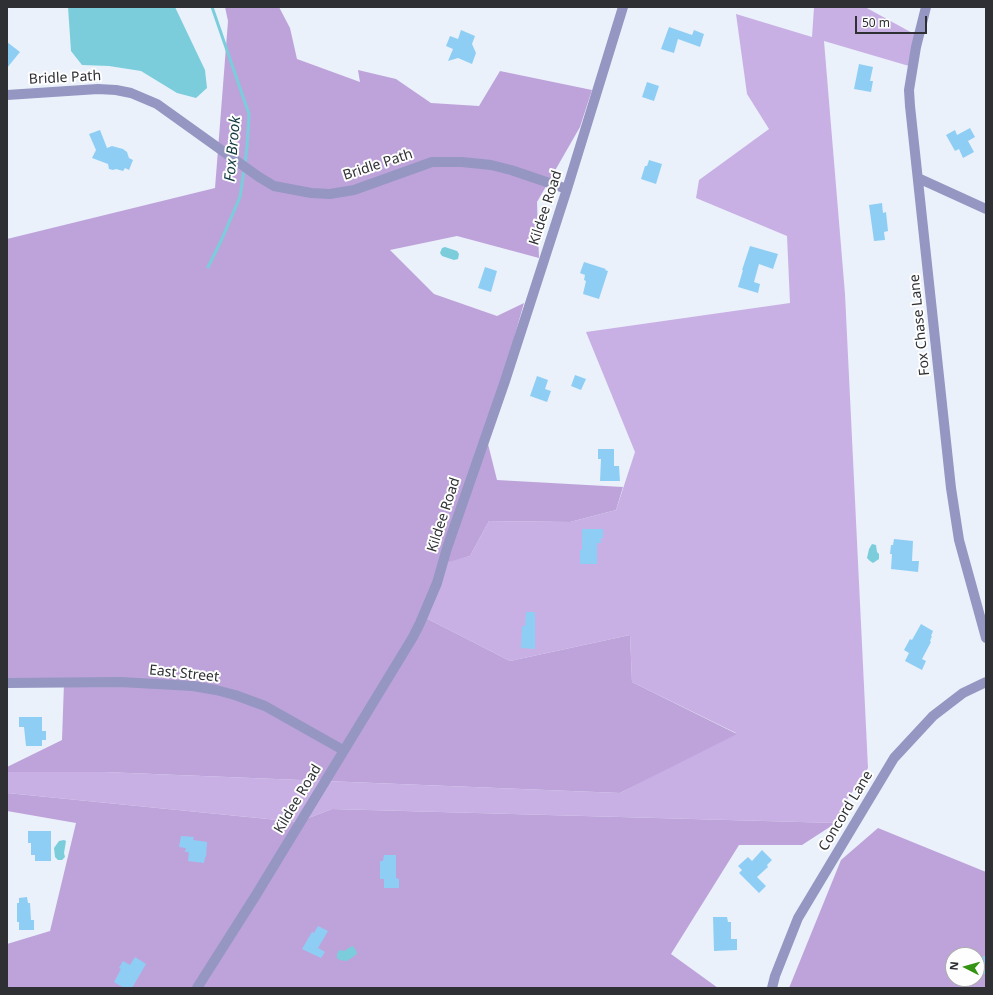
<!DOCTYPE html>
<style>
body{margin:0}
#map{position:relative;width:993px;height:995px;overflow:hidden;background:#eaf1fb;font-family:"Noto Sans",sans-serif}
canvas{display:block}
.frame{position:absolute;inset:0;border:8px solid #2e3034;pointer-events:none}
.north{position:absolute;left:945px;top:947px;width:40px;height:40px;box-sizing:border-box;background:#fefefe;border:1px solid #abacad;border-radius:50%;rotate:276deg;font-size:11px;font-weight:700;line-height:16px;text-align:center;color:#2e3034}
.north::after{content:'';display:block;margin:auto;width:14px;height:18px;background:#349312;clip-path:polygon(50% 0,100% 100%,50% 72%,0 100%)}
.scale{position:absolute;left:855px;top:16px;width:72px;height:18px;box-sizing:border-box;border:2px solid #2e3034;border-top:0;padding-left:5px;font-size:12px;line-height:14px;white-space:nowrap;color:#2e3034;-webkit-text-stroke:3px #fefefe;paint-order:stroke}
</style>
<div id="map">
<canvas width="993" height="995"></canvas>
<div class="frame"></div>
<div class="north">N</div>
<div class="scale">50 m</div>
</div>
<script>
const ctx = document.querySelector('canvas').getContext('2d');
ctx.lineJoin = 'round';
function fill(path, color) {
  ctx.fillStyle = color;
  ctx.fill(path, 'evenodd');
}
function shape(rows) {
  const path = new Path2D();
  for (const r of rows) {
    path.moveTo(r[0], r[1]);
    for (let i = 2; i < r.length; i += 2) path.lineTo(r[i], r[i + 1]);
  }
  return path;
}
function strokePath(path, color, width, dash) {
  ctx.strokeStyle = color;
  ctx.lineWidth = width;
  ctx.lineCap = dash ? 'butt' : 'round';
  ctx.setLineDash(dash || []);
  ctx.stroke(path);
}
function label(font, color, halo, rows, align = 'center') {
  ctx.font = font + ' "Noto Sans",sans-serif';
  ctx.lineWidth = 4;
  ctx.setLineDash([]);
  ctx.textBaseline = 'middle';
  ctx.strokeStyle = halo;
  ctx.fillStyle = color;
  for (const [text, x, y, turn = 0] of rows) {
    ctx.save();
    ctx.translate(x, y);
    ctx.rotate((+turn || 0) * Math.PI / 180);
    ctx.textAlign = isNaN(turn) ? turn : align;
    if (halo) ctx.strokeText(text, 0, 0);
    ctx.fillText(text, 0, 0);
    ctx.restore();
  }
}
fill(shape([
 [814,7,865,7,916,35,909,66,824,41,845,294,868,768,847,800,836,823,332,809,298,822,7,793,7,772,104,772,620,793,736,733,632,682,630,635,510,661,422,616,445,562,470,556,489,521,570,522,616,510,635,452,586,332,790,303,787,236,696,198,699,180,769,129,747,94,736,14,812,37]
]), '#c9b0e4');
fill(shape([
 [225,7,279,7,290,28,297,59,360,82,358,70,396,79,431,103,479,106,500,71,592,90,580,127,537,202,539,258,457,236,390,250,434,294,497,316,524,303,486,436,497,480,623,487,616,510,570,522,489,521,470,556,445,563,422,616,510,661,630,635,632,682,737,734,620,793,104,772,7,772,7,767,62,740,64,683,7,684,7,239,215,188,228,21],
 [7,793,298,822,332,809,836,823,802,845,739,845,671,954,718,988,7,988,7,944,50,931,76,823,7,811],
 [878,828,986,872,986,988,789,988,841,860],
 [953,955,977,955,977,979,953,979]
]), '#bea3db');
fill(shape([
 [68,7,175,7,205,70,207,88,196,98,177,93,141,71,109,66,82,65,71,51],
 [445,247,457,251,459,254,458,259,454,260,442,256,440,253,442,248],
 [872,544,876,545,877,552,879,554,879,559,873,563,870,561,867,558,869,549],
 [64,840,66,841,64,853,65,857,62,860,58,860,55,857,54,848,59,841],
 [352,946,354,947,357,953,357,954,347,961,340,960,337,958,337,953,338,953,339,950,344,951]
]), '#7bcddc');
strokePath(shape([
 [212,7,249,114,247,147,245,164],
 [208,267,221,241,240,197,244,170]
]), '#7bcddc', 3);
fill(shape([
 [669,27,692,35,694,30,704,34,700,47,678,39,674,53,661,49],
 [461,30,475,36,472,44,476,53,472,64,458,58,448,61,453,49,446,46,450,36,458,39],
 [7,42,20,52,7,68],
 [859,64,873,67,870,81,873,81,871,92,854,89],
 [647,82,659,86,654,101,642,97],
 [970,128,975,137,968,141,974,152,963,158,959,149,955,151,946,135,955,130,957,135],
 [100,130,107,148,112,146,123,149,127,152,129,158,133,160,129,170,125,168,123,171,116,169,113,170,109,169,108,164,92,158,96,150,89,134],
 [649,160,662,164,656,184,641,179,645,166,647,166],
 [882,203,883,213,886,212,888,231,884,232,885,240,874,241,869,205],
 [750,246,778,254,773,269,759,264,754,282,760,284,758,293,738,287,743,270,742,270],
 [584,262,606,269,605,270,608,271,599,299,583,294,586,281,584,280,585,275,580,273],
 [485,267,497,271,491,292,478,288],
 [575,375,586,379,581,390,571,386],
 [537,376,548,380,545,389,551,391,547,402,530,396],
 [598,449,614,449,614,466,619,466,620,481,600,481,601,459,598,459],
 [582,529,603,529,603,538,601,538,601,543,597,543,597,564,580,564,580,550,582,550],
 [894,539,913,541,912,561,919,561,918,572,891,569,892,554,890,554,891,545,893,545],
 [526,612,535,612,535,649,521,648,522,626,525,626],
 [921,624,933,631,931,636,932,636,930,641,931,642,922,659,926,661,922,670,905,661,909,653,904,650,910,639,912,640],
 [19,717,42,717,42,731,46,731,46,740,42,740,42,746,26,746,24,727,19,727],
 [28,831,51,831,51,861,35,861,35,855,31,855,31,843,28,843],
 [181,836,194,837,193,840,207,842,206,857,205,857,204,863,188,861,189,852,185,852,186,848,179,847],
 [762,850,772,860,767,865,768,867,757,877,766,886,759,893,739,873,742,870,738,866,748,857,752,861],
 [384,855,396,855,396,878,399,879,399,888,384,888,384,879,380,879,380,861,383,861],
 [27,897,28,903,30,903,31,920,34,920,34,930,19,930,19,922,17,922,17,903,19,903,19,898],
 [713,917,727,917,728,922,731,922,731,939,737,939,737,950,714,951],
 [318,926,328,931,318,948,325,952,321,958,302,949,312,932,314,933],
 [986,955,986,973,977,978,977,960],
 [135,957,146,964,132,988,124,988,114,982,121,969,119,968,123,961,130,965]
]), '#8fcef4');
strokePath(shape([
 [926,7,916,47,909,90,910,106,951,488,959,540,986,638],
 [7,95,98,89,116,90,131,93,157,104,259,177,274,186,311,193,330,194,354,190,432,162,462,162,491,165,511,170,567,189],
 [918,178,986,209],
 [7,683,120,682,193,686,216,690,235,695,265,706,343,750],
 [197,988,256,895,413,637,420,623,437,583,447,548,505,381,567,189,623,7],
 [772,988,775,976,798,918,894,758,933,716,963,693,986,682]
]), '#9596c2', 10);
label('14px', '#2e3034', '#fefefe', [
 ["Bridle Path",65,78,-3],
 ["Bridle Path",378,165,-18],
 ["Kildee Road",546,208,-72],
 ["Fox Chase Lane",920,325,-96],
 ["Kildee Road",444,515,-72],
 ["East Street",184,674,6],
 ["Kildee Road",298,799,-59],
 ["Concord Lane",846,811,-59]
]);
label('italic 15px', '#10383f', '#fefefe', [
 ["Fox Brook",233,149,-85]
]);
</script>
